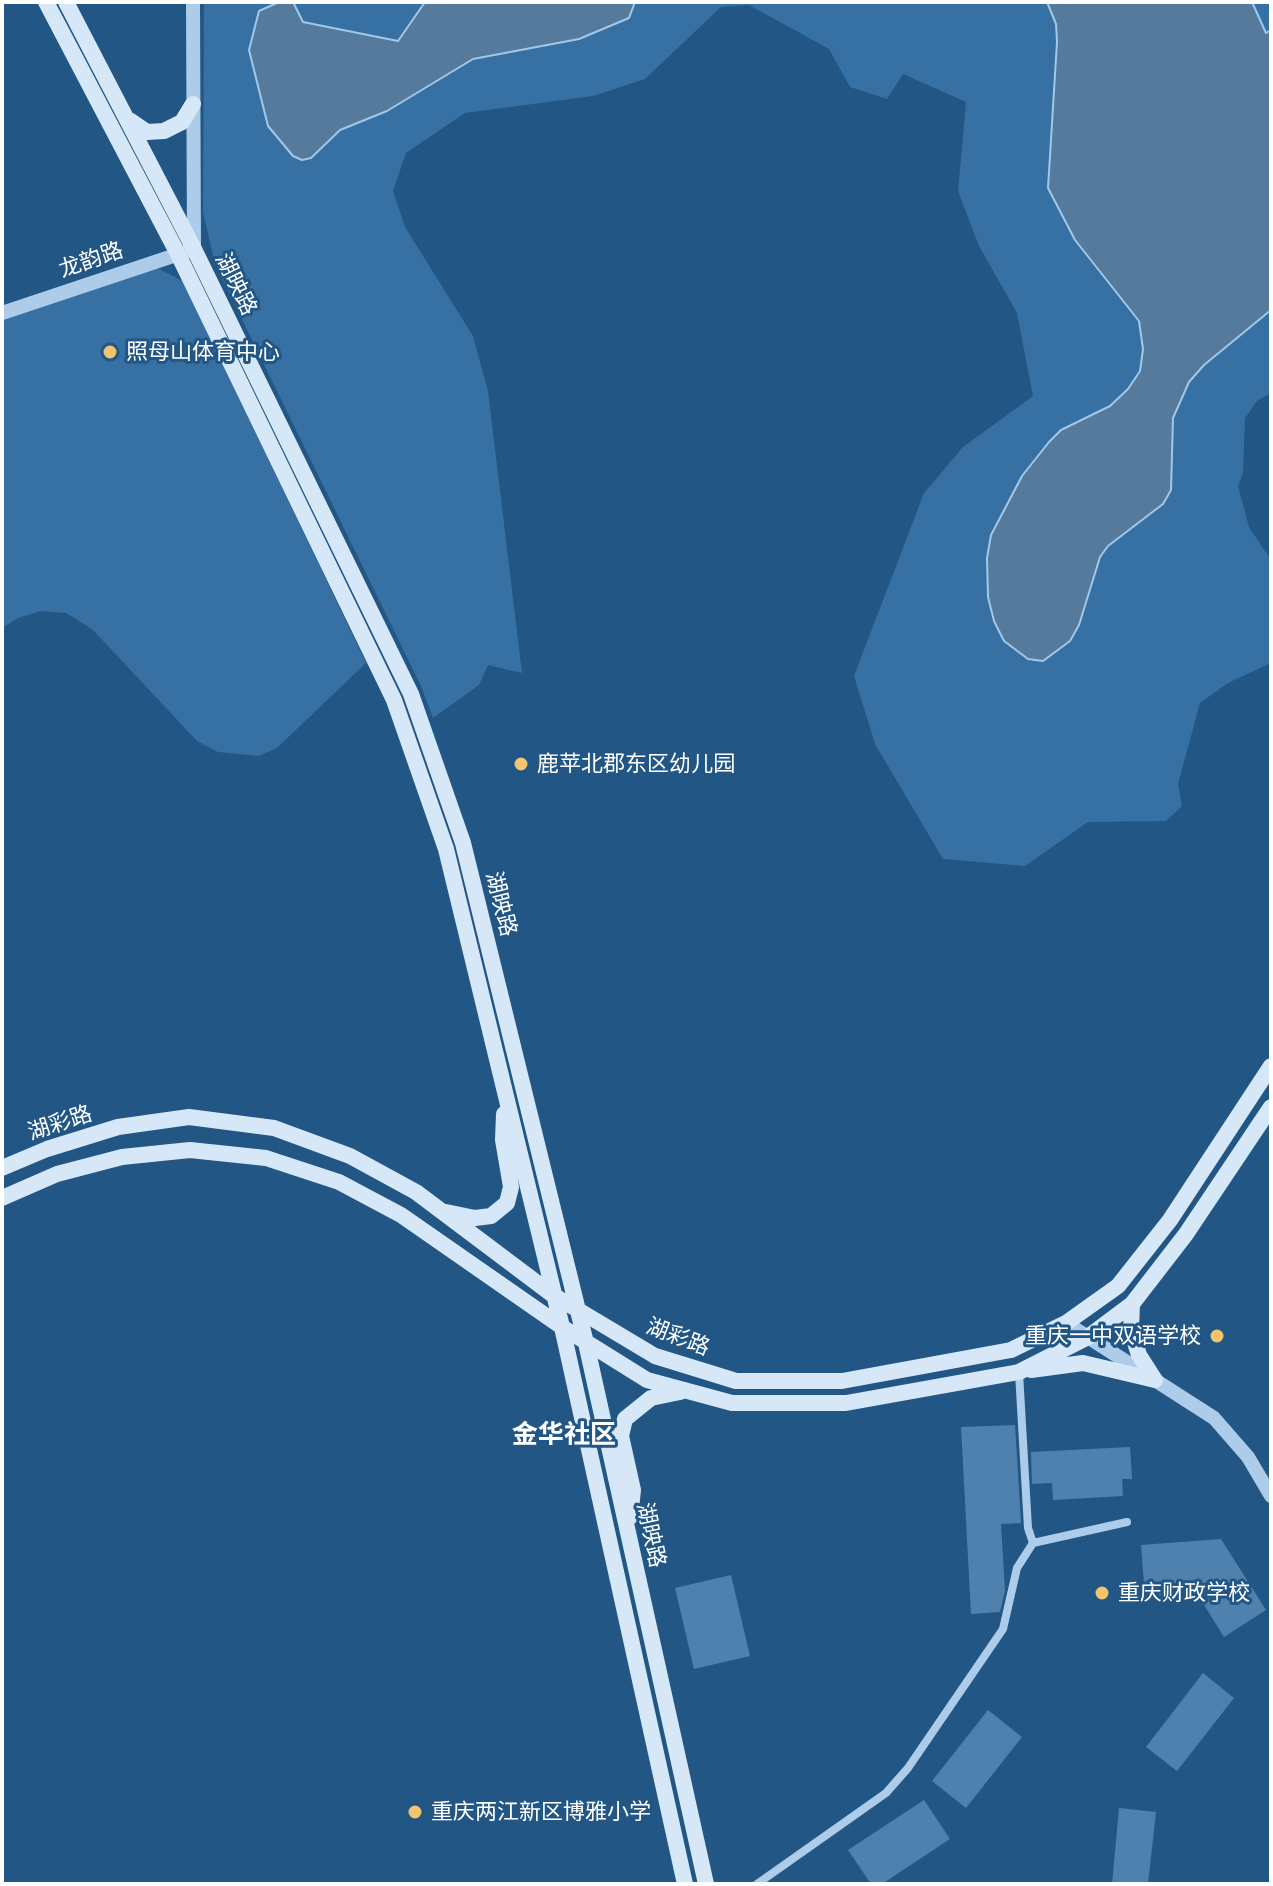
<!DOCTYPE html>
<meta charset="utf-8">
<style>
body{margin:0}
#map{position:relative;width:1273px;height:1886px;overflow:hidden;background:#225685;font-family:"Golos Text",sans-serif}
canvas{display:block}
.frame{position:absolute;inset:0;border:4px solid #fff;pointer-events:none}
</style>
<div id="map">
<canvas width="1273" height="1886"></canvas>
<div class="frame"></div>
</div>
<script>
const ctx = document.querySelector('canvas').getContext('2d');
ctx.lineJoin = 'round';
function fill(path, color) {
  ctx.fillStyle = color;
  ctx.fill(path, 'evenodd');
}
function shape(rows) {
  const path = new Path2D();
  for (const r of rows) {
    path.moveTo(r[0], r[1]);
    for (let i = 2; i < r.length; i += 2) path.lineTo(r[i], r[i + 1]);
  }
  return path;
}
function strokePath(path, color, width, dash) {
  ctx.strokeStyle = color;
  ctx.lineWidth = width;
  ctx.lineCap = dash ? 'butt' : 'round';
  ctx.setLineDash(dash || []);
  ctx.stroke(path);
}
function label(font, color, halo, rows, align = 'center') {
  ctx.font = font + ' "Golos Text","Noto Sans SC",sans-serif';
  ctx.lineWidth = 6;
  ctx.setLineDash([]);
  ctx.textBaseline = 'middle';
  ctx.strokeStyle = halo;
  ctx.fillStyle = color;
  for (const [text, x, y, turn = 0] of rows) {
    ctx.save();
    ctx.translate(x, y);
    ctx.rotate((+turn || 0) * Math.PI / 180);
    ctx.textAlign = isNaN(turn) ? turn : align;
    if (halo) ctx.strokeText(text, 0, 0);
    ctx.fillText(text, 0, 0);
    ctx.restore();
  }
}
fill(shape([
 [204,2,1271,2,1271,393,1257,401,1245,418,1243,473,1238,486,1249,527,1271,560,1271,663,1228,683,1200,703,1178,784,1182,806,1166,821,1088,822,1025,866,943,859,875,744,854,676,924,493,963,447,1033,396,1017,313,979,246,958,191,966,102,903,74,887,99,850,87,829,49,749,5,721,7,645,79,593,96,465,113,406,153,393,191,405,227,473,336,488,391,522,673,488,665,479,685,433,718,421,686,215,264,203,212],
 [157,268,183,281,366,663,277,748,259,756,218,752,197,741,92,629,66,613,41,611,18,618,2,628,2,320]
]), '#3770a2');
const water = shape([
 [279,2,293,2,303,22,398,41,425,2,635,2,629,18,579,39,473,59,387,111,340,130,311,158,302,160,293,156,268,126,249,50,259,11,279,2],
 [1047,2,1252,2,1266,33,1271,30,1271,310,1204,365,1189,382,1173,418,1171,490,1163,504,1108,546,1100,557,1079,625,1070,641,1043,661,1028,659,1004,641,994,621,988,597,987,558,991,535,1022,476,1049,442,1061,430,1110,406,1128,389,1140,371,1143,349,1139,321,1075,240,1048,188,1057,42,1056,24,1047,2]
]);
fill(water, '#567a9b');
strokePath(water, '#a0c8ea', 2);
fill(shape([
 [1015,1425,1021,1523,1001,1524,1005,1591,1000,1612,971,1614,961,1427],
 [1130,1447,1132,1479,1122,1479,1123,1496,1053,1500,1052,1483,1032,1484,1031,1452],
 [1221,1539,1266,1610,1224,1637,1196,1592,1145,1597,1141,1545],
 [731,1575,750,1656,694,1669,675,1588],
 [1203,1673,1234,1698,1177,1771,1146,1747],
 [988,1710,1022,1737,966,1808,932,1781],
 [924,1800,950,1839,882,1884,871,1884,848,1850],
 [1119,1808,1156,1812,1148,1884,1112,1884]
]), '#4f81af');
strokePath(shape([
 [1019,1373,1028,1528,1033,1543],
 [757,1884,886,1793,908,1768,1003,1629,1017,1568,1033,1543,1127,1522]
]), '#accce9', 8);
strokePath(shape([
 [2,313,194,249,193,2],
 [1066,1323,1214,1418,1248,1457,1271,1496]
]), '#accce9', 14);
strokePath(shape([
 [46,2,178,254,394,700,446,849,562,1327,685,1884],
 [66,2,194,249,411,694,463,843,586,1343,706,1884],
 [131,121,147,132,164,131,182,122,193,104],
 [2,1168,47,1149,118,1127,189,1117,274,1128,350,1156,416,1192,553,1295,655,1356,736,1381,842,1381,1011,1350,1066,1323,1118,1286,1170,1220,1271,1066],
 [2,1198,57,1174,122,1157,190,1150,266,1158,339,1182,401,1215,562,1327,647,1380,732,1403,846,1403,1019,1372,1088,1337,1132,1304,1186,1234,1271,1107],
 [446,1212,475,1218,491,1216,507,1203,511,1187,503,1140,504,1114],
 [1132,1304,1131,1330,1139,1355,1155,1380],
 [1031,1370,1083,1363,1155,1380],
 [630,1517,633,1490,621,1436,625,1419,651,1398,680,1392]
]), '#d6e7f7', 16);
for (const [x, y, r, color] of [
 [110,352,8,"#f4c36e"],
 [521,764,8,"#f4c36e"],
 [1217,1336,8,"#f4c36e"],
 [1102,1593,8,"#f4c36e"],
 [415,1812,8,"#f4c36e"]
]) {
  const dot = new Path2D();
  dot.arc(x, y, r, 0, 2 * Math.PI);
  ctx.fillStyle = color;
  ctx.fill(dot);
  strokePath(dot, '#225685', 3);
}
label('22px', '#fff', '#225685', [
 ["龙韵路",91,260,-19],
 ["湖映路",236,284,64],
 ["湖映路",501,904,76],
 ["湖彩路",60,1123,-18],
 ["湖彩路",678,1337,21],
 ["湖映路",651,1535,78]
]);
label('22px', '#fff', '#225685', [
 ["照母山体育中心",126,352],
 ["鹿苹北郡东区幼儿园",537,764],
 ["重庆一中双语学校",1201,1336,"right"],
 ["重庆财政学校",1118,1593],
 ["重庆两江新区博雅小学",431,1812]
], 'left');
label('bold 26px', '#fff', '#225685', [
 ["金华社区",564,1435]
]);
</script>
